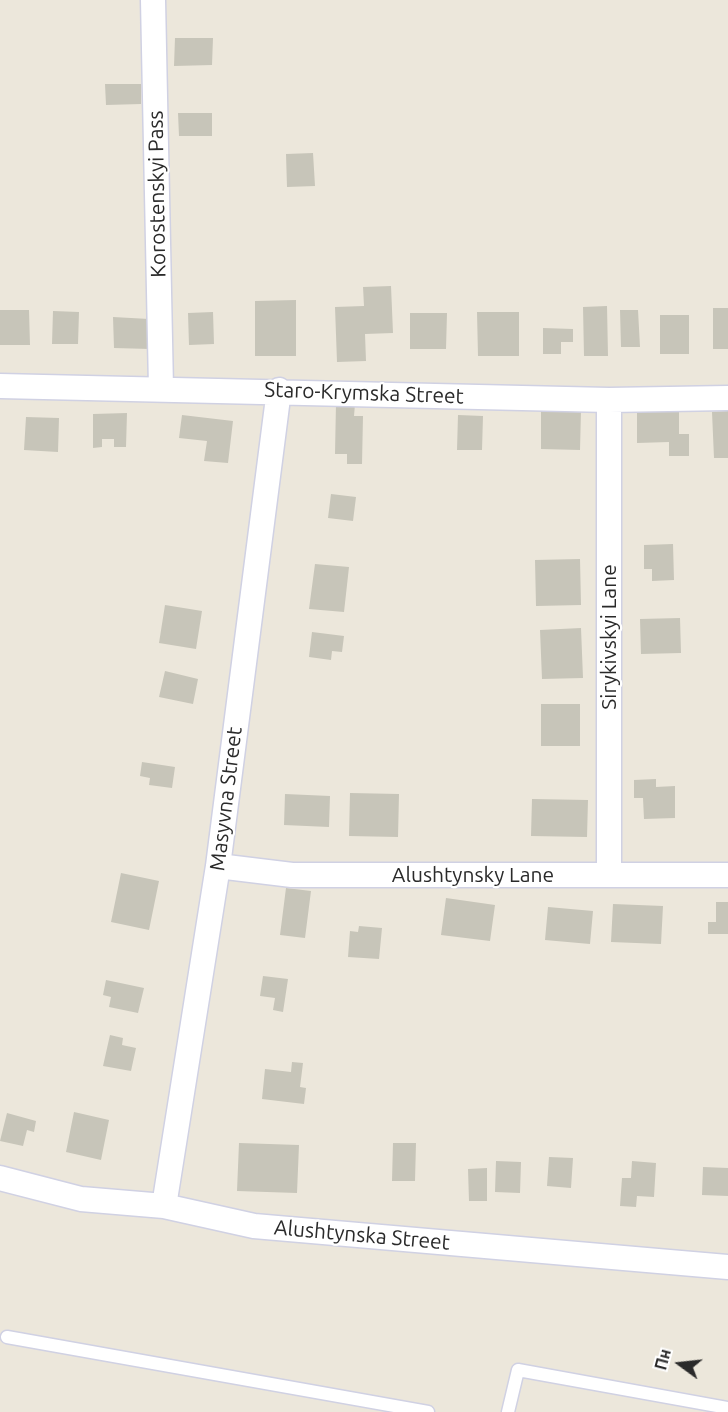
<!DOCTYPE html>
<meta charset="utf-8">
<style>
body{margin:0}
#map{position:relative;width:728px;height:1412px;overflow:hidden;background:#ece7db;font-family:Ubuntu,sans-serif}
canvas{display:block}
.north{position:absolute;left:650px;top:1334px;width:60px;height:60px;-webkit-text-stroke:4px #fff;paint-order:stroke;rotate:285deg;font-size:16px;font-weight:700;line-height:24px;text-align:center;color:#2a2a2a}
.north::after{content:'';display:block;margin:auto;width:21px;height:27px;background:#2a2a2a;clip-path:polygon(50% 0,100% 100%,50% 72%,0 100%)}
</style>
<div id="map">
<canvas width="728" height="1412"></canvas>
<div class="north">Пн</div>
</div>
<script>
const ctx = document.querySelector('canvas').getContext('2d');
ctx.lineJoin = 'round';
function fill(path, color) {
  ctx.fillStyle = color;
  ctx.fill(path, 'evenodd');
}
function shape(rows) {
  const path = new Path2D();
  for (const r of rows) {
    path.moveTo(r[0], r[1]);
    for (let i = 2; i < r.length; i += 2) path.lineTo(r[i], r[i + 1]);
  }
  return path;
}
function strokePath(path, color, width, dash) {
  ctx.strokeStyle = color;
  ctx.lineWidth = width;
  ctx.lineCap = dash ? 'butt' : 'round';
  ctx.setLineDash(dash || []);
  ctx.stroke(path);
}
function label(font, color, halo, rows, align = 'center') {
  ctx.font = font + ' Ubuntu,sans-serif';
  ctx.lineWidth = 4.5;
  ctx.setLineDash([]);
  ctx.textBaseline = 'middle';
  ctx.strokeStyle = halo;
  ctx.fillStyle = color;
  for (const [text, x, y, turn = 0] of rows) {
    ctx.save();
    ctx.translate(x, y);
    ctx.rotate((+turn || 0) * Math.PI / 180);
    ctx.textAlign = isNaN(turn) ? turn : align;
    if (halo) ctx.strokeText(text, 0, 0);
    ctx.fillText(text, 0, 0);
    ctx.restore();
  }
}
fill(shape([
 [175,38,213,38,212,65,174,66],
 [105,84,141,84,141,104,106,105],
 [178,113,212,113,212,136,179,136],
 [313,153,315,186,287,187,286,154],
 [391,286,393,333,365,334,366,361,337,362,335,307,364,306,363,287],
 [296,300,296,356,255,356,255,301],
 [607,306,608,356,584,356,583,307],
 [713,308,728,308,728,349,713,349],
 [0,310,29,310,30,345,0,345],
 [620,310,638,310,640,347,621,347],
 [53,311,79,312,78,344,52,344],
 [213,312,214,344,189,345,188,313],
 [477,312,519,312,519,356,478,356],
 [410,313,447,313,446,349,410,349],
 [660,315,689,315,689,354,660,354],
 [113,317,149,319,150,349,114,348],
 [543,328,573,329,573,342,561,342,561,354,543,354],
 [336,403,355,404,354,416,363,416,362,464,347,464,347,454,335,454],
 [541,409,581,410,580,450,541,449],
 [679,410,679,434,689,434,689,456,669,456,669,442,637,443,637,411],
 [728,411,728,458,714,458,712,412],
 [127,413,126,447,114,447,114,439,102,439,102,447,93,448,93,414],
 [182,415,233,421,228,463,204,461,207,441,179,438],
 [458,415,483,416,482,450,457,450],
 [26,417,59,418,58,452,24,450],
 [331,494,356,497,353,521,328,518],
 [673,544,674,580,652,581,652,569,644,569,644,545],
 [580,559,581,605,536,606,535,560],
 [315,564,349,567,344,612,309,609],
 [165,605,202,611,196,649,159,643],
 [680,618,681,653,641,654,640,619],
 [581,628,583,678,542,679,540,630],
 [312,632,344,636,342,652,332,651,331,660,309,657],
 [165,671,198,679,193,704,159,697],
 [541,704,580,704,580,746,541,746],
 [142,762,175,767,172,788,149,785,150,778,140,776],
 [656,779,656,787,675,786,675,818,644,819,643,798,634,798,634,780],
 [350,793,399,794,398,837,349,836],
 [285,794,330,796,329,827,284,825],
 [532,799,588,800,587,837,531,836],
 [121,873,159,881,149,930,111,922],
 [286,888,311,891,305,938,280,935],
 [446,898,495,905,490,941,441,935],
 [716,902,728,902,728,934,708,934,708,922,716,922],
 [613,904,663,906,661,944,611,942],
 [548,907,593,911,590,944,545,940],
 [359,926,382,928,379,959,348,957,350,931,358,932],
 [263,976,288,979,283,1012,273,1010,275,998,260,996],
 [106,980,144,988,138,1013,109,1007,111,997,103,995],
 [110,1035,123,1038,122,1045,136,1048,131,1071,103,1066],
 [292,1062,303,1063,300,1087,306,1088,304,1104,262,1099,265,1069,291,1072],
 [74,1112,109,1120,101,1160,66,1152],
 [7,1113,36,1121,34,1132,27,1130,23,1146,0,1141],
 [239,1143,299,1145,297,1193,237,1191],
 [393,1143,416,1143,415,1181,392,1181],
 [549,1157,573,1158,571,1188,547,1186],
 [496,1161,521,1162,520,1193,495,1192],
 [632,1161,656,1163,654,1197,637,1196,636,1207,620,1206,622,1178,631,1178],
 [703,1167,728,1168,728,1196,702,1195],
 [487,1168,487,1201,469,1201,468,1169]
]), '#c7c5b9');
const service = shape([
 [7,1337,428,1412],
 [508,1412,518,1370,728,1408]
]);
const minor = shape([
 [153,0,161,388],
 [0,386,609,400,728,398],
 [218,866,292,875,728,875],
 [609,875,609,400],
 [0,1178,81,1199,164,1206,254,1226,728,1267],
 [164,1206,218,866,279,390]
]);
strokePath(service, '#d0d1e3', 15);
strokePath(minor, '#d0d1e3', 27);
strokePath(service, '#fff', 12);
strokePath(minor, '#fff', 24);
label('21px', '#2a2a2a', '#fff', [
 ["Korostenskyi Pass",157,194,-91],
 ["Staro-Krymska Street",364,393,2],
 ["Sirykivskyi Lane",609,637,-90],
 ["Masyvna Street",226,799,-83],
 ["Alushtynsky Lane",473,875],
 ["Alushtynska Street",362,1235,5]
]);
</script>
